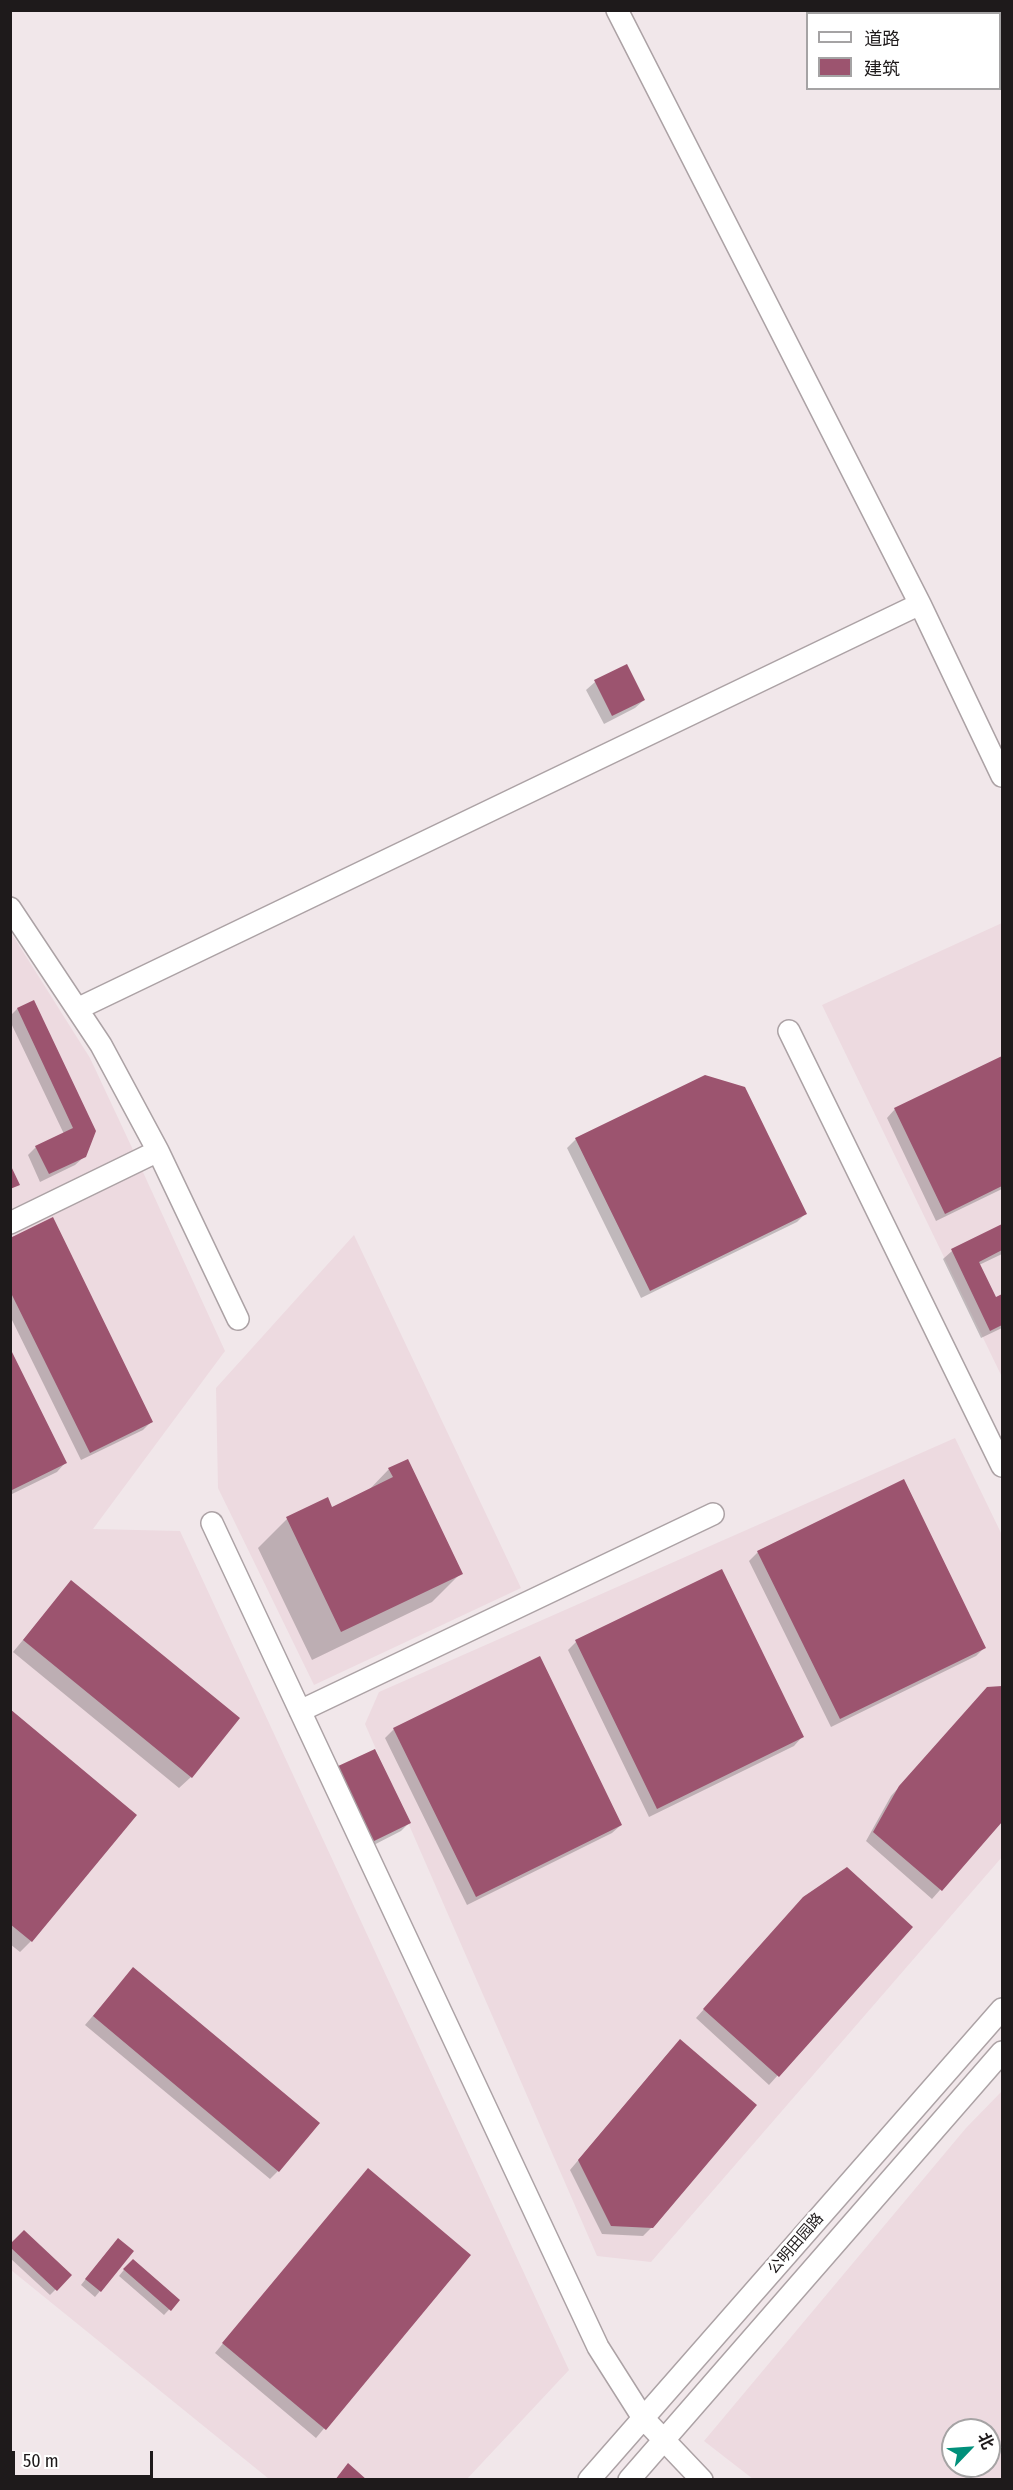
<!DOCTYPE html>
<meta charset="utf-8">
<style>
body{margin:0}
#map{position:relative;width:1013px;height:2490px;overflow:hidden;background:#f1e7ea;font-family:"Fira Sans Condensed","Noto Sans SC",sans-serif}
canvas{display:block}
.frame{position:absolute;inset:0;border:12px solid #1e1a1b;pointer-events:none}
.legend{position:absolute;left:806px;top:12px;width:195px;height:78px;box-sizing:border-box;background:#fff;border:2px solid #a5a3a4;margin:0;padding:8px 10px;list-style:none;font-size:18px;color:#1e1a1b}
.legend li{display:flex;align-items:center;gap:12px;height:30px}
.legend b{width:30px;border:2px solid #a5a3a4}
.north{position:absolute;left:941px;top:2418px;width:60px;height:60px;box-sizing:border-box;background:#fff;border:2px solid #a5a3a4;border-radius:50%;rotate:65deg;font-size:16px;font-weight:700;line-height:24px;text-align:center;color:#1e1a1b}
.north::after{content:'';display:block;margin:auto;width:21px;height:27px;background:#01907b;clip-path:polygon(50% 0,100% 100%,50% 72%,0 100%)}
.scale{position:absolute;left:12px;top:2451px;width:141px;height:27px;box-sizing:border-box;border:3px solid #1e1a1b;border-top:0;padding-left:8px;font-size:18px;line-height:21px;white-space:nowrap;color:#1e1a1b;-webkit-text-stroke:4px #fff;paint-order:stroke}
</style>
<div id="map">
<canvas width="1013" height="2490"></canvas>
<div class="frame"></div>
<ul class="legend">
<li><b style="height:8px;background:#fff"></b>道路</li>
<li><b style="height:16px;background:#9c546f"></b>建筑</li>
</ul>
<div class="north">北</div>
<div class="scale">50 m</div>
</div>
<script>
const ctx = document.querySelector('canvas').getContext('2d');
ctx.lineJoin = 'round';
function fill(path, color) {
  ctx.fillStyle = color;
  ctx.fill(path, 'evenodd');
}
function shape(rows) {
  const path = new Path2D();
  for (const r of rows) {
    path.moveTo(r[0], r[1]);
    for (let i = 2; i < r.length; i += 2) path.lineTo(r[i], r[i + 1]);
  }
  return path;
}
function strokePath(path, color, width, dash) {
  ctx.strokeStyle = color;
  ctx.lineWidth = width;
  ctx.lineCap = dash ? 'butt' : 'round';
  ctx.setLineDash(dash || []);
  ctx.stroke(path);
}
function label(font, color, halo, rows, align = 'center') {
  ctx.font = font + ' "Fira Sans Condensed","Noto Sans SC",sans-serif';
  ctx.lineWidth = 6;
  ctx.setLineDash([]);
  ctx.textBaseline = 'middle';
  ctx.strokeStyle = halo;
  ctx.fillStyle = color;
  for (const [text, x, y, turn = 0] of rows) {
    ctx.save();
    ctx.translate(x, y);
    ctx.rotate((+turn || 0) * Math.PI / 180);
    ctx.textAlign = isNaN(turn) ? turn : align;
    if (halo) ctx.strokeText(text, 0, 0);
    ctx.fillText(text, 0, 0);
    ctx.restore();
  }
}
fill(shape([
 [1002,923,1002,1377,822,1005],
 [10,931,90,1058,134,1152,11,1209],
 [142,1170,225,1351,93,1529,180,1531,569,2370,467,2479,269,2479,11,2270,11,1235],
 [354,1235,521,1588,314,1685,218,1488,216,1388],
 [955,1438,1002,1535,1002,1857,651,2262,597,2256,365,1724,379,1692],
 [1002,2091,1002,2479,753,2479,704,2441,966,2128],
 [953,2430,989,2430,989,2466,953,2466]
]), '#eddae0');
fill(shape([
 [595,682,644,700,635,708,604,724,586,690],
 [33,1002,85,1156,75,1165,40,1182,28,1155,36,1147,64,1134,10,1021,10,1016,17,1009],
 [1002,1058,1002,1189,936,1221,887,1118,895,1109],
 [576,1139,806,1213,797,1222,641,1298,567,1148],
 [1002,1226,1002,1254,979,1265,995,1299,1002,1296,1002,1328,981,1338,943,1259,952,1251],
 [10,1239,151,1422,143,1430,81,1460,10,1316],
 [10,1352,65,1463,57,1472,10,1495],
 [389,1469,461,1573,432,1602,312,1660,258,1548,287,1519,331,1509,367,1492],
 [758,1552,985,1647,976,1656,831,1727,749,1561],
 [71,1582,191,1777,179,1788,13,1652],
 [576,1642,802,1737,794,1746,649,1817,568,1650],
 [988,1688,1002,1688,1002,1820,932,1899,866,1841,891,1796],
 [10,1711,31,1941,20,1952,10,1944],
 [394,1729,621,1825,612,1833,467,1905,385,1738],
 [328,1777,409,1823,401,1831,364,1850],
 [795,1908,911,1927,769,2085,696,2018],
 [133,1969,278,2171,270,2179,85,2025],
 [671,2050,652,2227,643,2236,602,2234,570,2170],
 [360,2179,469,2256,316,2438,215,2353],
 [10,2246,70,2275,50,2295,10,2258],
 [112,2246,100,2291,95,2297,81,2285],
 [127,2266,178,2300,164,2315,119,2276]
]), '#0003');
fill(shape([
 [627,664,645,700,612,716,594,680],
 [34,1000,96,1131,86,1157,49,1174,35,1146,73,1128,17,1008],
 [1002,1056,1002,1186,945,1214,894,1108],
 [705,1075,745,1087,807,1214,650,1291,575,1138],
 [10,1164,20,1185,10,1189],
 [53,1217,153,1422,90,1453,10,1291,10,1238],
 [1002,1224,1002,1250,979,1262,996,1297,1002,1294,1002,1325,990,1331,951,1249],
 [10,1348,67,1463,10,1491],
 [408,1459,463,1574,341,1632,286,1517,328,1497,332,1507,393,1477,388,1468],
 [904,1479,986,1648,840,1719,757,1551],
 [722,1569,804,1737,657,1809,575,1640],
 [71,1580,240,1718,192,1778,23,1640],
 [540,1656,622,1825,476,1897,393,1728],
 [1002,1686,1002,1822,942,1891,873,1832,899,1786,987,1687],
 [10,1709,137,1815,32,1942,10,1924],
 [375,1749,411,1823,372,1842,336,1767],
 [847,1867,913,1927,779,2077,703,2009,803,1897],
 [133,1967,320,2123,279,2172,93,2016],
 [680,2039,757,2105,653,2228,611,2226,578,2160],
 [368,2168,471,2255,326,2430,222,2343],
 [24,2230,72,2275,57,2291,10,2247,10,2244],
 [118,2238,134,2251,101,2292,85,2279],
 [133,2259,180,2300,171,2311,123,2269],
 [348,2463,367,2480,335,2480]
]), '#9c546f');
const minor = shape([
 [617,10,920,604,1002,776],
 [10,908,101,1045,158,1151,238,1319],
 [77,1009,920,604],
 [789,1031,1002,1466],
 [10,1223,158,1151],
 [212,1523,598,2347,643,2418,702,2480],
 [300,1711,713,1514],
 [589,2480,1002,2009],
 [629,2480,1002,2052]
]);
strokePath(minor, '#aca2a5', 24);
strokePath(minor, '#fff', 21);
label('15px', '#1e1a1b', '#fff', [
 ["公明田园路",796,2244,-49]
]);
</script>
